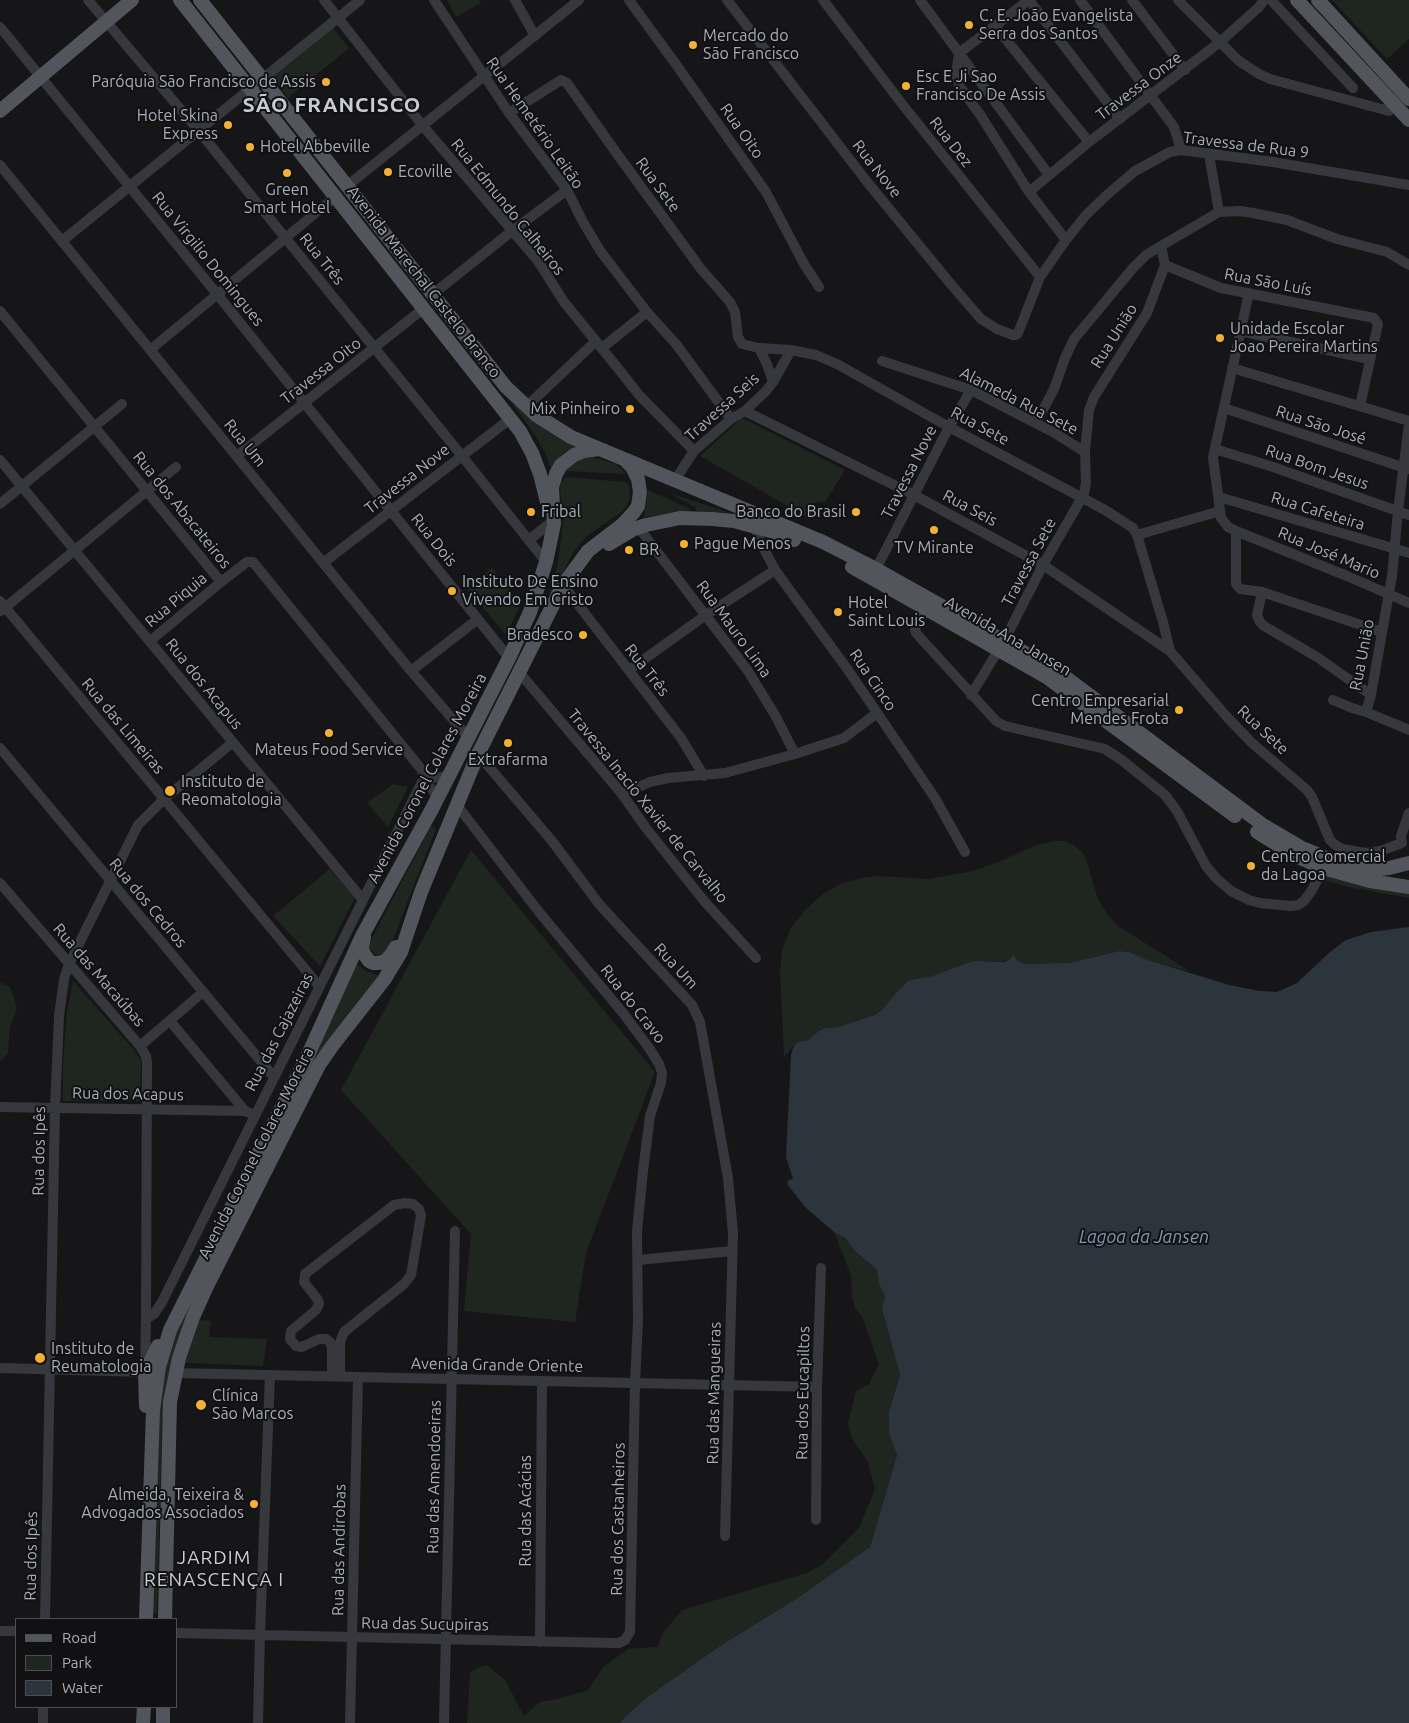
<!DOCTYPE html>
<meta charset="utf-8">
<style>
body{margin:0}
#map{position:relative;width:1409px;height:1723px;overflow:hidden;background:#161618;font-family:Ubuntu,sans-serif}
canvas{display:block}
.legend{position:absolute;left:15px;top:1618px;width:162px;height:90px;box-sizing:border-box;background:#111113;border:1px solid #4d4f55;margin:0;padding:6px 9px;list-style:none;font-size:15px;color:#a8adb8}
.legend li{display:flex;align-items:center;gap:10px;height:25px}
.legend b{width:25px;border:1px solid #4d4f55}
</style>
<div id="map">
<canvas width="1409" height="1723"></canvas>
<ul class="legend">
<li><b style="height:6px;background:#53555c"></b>Road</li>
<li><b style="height:14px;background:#1e261f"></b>Park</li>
<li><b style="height:14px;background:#2c353c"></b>Water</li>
</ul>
</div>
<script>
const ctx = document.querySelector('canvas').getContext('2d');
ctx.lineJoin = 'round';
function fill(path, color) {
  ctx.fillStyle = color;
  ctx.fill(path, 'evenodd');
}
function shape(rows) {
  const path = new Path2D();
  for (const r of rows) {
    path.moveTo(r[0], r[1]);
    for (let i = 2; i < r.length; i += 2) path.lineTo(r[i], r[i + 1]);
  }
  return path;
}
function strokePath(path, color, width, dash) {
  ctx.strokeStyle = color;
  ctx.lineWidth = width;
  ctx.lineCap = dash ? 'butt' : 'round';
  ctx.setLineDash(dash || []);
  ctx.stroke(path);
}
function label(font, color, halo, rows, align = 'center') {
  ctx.font = font + ' Ubuntu,sans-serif';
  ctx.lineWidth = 4;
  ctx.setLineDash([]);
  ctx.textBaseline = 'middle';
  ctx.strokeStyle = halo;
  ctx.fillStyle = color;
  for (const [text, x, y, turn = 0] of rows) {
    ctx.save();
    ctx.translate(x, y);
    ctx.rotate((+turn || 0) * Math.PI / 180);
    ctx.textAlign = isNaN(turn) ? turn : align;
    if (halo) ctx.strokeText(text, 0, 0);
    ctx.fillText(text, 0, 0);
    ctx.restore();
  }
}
fill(shape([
 [447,0,479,0,481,3,456,17],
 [1332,0,1409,0,1409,39,1387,59],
 [333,28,349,48,288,98,272,78],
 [516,404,578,446,564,452,551,469,545,453,537,438,514,406],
 [742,418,845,470,825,502,816,502,809,518,700,456],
 [593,457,616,464,626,474,565,471,571,465,583,458],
 [567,477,625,482,629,485,630,495,628,504,623,511,587,536,578,546,572,554,552,596,549,594,557,567,562,534,563,519,560,488,561,481],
 [648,490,690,509,690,511,644,517],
 [669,493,712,507,730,513,697,511,695,507],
 [492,568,521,604,506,635,466,587],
 [393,784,408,787,388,827,367,803],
 [431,826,436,829,390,947,384,954,376,955,373,953,370,948,370,942],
 [1055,841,1066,841,1073,845,1081,851,1086,859,1098,899,1108,915,1118,926,1191,972,1148,960,1129,952,1119,951,1069,963,1025,964,1018,961,1016,957,1006,961,973,961,932,976,909,980,895,994,883,1009,875,1015,835,1028,825,1028,819,1031,808,1040,796,1043,784,1057,780,971,782,950,791,928,806,909,823,894,843,883,860,878,878,876,929,879,973,871,1003,860,1036,845],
 [471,850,655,1072,586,1253,575,1322,464,1311,471,1234,341,1090],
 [330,869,355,898,320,966,273,916],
 [1326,876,1409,892,1409,898,1348,887,1327,881,1320,884],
 [355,963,366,971,379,976,321,1053,202,1286,165,1403,162,1430,157,1613,148,1613,158,1400,164,1367,177,1327],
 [73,981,134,1050,141,1061,140,1101,63,1101,63,1063,67,1011],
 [0,982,10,987,17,1008,10,1027,8,1053,2,1060,0,1061],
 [834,1232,850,1243,856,1252,877,1270,879,1284,885,1296,882,1309,900,1375,889,1411,889,1433,897,1455,870,1547,796,1599,720,1646,646,1698,619,1723,467,1723,470,1673,475,1669,487,1665,505,1680,524,1716,540,1702,557,1699,588,1690,603,1667,628,1649,658,1647,662,1634,682,1610,807,1573,823,1564,859,1528,875,1489,868,1462,852,1439,848,1423,856,1391,869,1384,879,1364,862,1317,855,1308,852,1296,851,1275],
 [199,1320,211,1321,209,1337,267,1339,263,1366,185,1363]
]), '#1e261f');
fill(shape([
 [1409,927,1409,1723,619,1723,646,1698,720,1646,796,1599,870,1547,897,1455,889,1433,889,1411,900,1375,882,1309,885,1296,879,1284,877,1270,856,1252,846,1239,834,1232,805,1207,787,1184,789,1180,793,1179,786,1157,791,1055,793,1048,796,1043,808,1040,819,1031,825,1028,835,1028,875,1015,883,1009,895,994,909,980,932,976,973,961,1005,962,1009,960,1013,955,1018,961,1025,964,1069,963,1119,951,1129,952,1148,960,1229,985,1260,991,1277,992,1297,983,1330,952,1346,940,1371,932]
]), '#2c353c');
strokePath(shape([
 [88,0,198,130,462,456,546,562],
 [324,0,423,126,538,261,564,302,621,372,639,395,694,451],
 [434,0,509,113,567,190,583,222,601,252,647,312,676,344,731,419],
 [515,0,535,36],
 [629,0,675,63,766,192,804,264,819,287],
 [727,0,868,183,949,282,981,319,997,329,1013,335,1016,335,1018,333,1040,277,1066,240,1086,215,1108,194,1135,171,1170,152,1181,150,1273,162,1409,185],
 [823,0,899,100,1040,277],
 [920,0,1049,175],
 [1029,0,1120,119],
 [1080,0,1174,127,1181,150],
 [1132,0,1185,70],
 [1178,0,1239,61,1259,74,1270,79,1389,111],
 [1271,0,1353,88],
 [995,26,1089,142],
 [0,27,217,294,509,658],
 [959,53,956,75,960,87,981,116,1029,192,1066,240],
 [959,53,1029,0],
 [509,113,561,80,567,83,620,158,701,269,730,302,735,312,738,337,742,344,759,348,791,350,816,355,837,364,949,427,1105,510,1133,528,1137,535,1163,622,1170,651,1227,717,1252,743,1307,790,1312,797,1330,840,1334,844,1342,849,1366,853,1380,851,1402,843,1401,836,1409,813],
 [1209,155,1219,212],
 [0,165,411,671,469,738],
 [347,186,579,0],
 [1029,192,1089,142,1220,42,1259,7,1264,0],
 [62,241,360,0],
 [1165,265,1221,288,1374,318,1378,324,1360,406],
 [1249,293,1213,457,1221,518,1228,527,1236,531,1236,584,1240,589,1262,592,1382,632],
 [433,294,512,231,567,190],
 [0,311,221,582],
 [1240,331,1369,359],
 [602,348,647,312],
 [759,348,767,364,773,382],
 [150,350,335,197],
 [882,361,971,390,1053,432,1085,452],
 [1232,368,1409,421],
 [526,407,596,341],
 [1224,408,1408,469],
 [745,411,914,495,1043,565,1170,651],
 [1036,423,1054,389,1065,358,1074,339,1133,268,1146,255,1161,246],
 [1215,449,1273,467,1409,515],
 [237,456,423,309],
 [0,460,363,900],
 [675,480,694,451,731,419,745,411,766,391,773,382,791,350],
 [1219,497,1409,553],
 [0,504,122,404],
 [755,527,761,543,775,570,848,670,935,798,965,852],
 [639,528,748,671,775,715,795,754],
 [1236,531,1347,576,1409,603],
 [1137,535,1220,511],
 [529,540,549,524],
 [323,563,510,419],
 [876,569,949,427,971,390],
 [563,585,681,738,704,776],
 [1262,592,1257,615,1260,622,1264,626,1317,657,1371,695],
 [0,601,319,986],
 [927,610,916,625,915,630,916,633,996,721,1005,726,1105,749,1123,761,1165,795,1177,811,1206,866,1216,878,1231,891,1249,900,1260,903,1291,906,1298,905,1304,901,1312,890,1323,868],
 [1,611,176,467],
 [150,641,221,582,247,562,253,562,422,770,424,778,438,798],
 [1004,641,1043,565,1084,494,1086,483,1085,452,1089,410,1094,397,1147,313,1165,265,1161,246,1219,212,1240,211,1253,213,1287,220,1337,239,1387,252,1409,265],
 [629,670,706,615,775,570],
 [411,671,478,619],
 [519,672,622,794,646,828,705,902,756,958],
 [971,695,999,649],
 [1333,700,1352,708,1366,712,1409,730],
 [1366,712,1371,695,1392,576,1398,511,1409,424],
 [0,748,274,1077],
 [478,754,552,841,599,904,692,1005,700,1022,728,1178,733,1233,725,1536],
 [424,778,449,777],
 [622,794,650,782,668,778,725,773,795,754,844,738,877,713],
 [0,883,140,1046,146,1056,147,1063,146,1319,145,1372,0,1368],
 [170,1021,245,1111],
 [140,1046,203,992],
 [0,1107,245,1111,254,1115],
 [638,1260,732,1251],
 [146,1319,154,1314,162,1302,424,778],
 [175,1373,817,1387],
 [332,1376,332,1348,330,1342,326,1339,319,1339,302,1347,296,1346,290,1339,291,1331,316,1310,319,1304,318,1300,304,1282,305,1274,394,1205,405,1203,413,1204,419,1209,421,1215,411,1275,404,1284,344,1332,340,1342,340,1376],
 [816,1520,817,1387,821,1268],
 [45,1619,55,1108,59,1016,64,979,69,964,138,825,164,799,232,743],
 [0,1631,16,1631],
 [176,1633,613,1643,619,1643,625,1640,630,1632,635,1383,638,1321,637,1231,643,1171,650,1116,661,1083,662,1073,659,1064,649,1048,623,1013,539,912,457,805],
 [540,1642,542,1381],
 [43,1723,43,1707],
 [258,1723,260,1634,270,1375],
 [350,1723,358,1377],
 [444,1723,455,1231]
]), '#37383d', 10);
strokePath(shape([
 [180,0,520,431,532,453,540,474,547,502],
 [200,0,506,387,536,415,571,437,823,542,876,569,1038,660,1064,676,1263,825,1302,848,1346,866,1367,870,1389,868,1409,863],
 [1297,0,1409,120],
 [1318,0,1409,99],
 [0,111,132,0],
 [609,544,634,529,646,525,680,518,712,519,734,521,778,533,794,540],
 [852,567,1048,678,1235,816],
 [1257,832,1294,855,1323,868,1370,881,1409,887],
 [364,937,362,948,364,954,369,961,373,963,379,963,385,961,391,955,396,947],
 [146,1406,145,1372,158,1346],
 [146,1619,153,1410,159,1367,170,1330,307,1057,362,936,432,809,509,658,530,612,546,562,554,524,552,487,556,474,561,465,574,455,584,451,599,449],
 [165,1619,170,1402,179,1358,193,1317,207,1286,319,1065,333,1045,384,980,401,952,421,892,478,754,563,585,588,551,623,524,634,512,638,506,640,492,638,479,632,467,626,461],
 [143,1723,144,1707],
 [163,1723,163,1707]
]), '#53555c', 14);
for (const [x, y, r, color] of [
 [969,25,5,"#f2b134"],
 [693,45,5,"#f2b134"],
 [326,82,5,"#f2b134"],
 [906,86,5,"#f2b134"],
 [228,125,5,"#f2b134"],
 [250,147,5,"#f2b134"],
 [388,172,5,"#f2b134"],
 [287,173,5,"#f2b134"],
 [1220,338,5,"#f2b134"],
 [630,409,5,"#f2b134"],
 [531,512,5,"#f2b134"],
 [856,512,5,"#f2b134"],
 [934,530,5,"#f2b134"],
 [684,544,5,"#f2b134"],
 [629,550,5,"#f2b134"],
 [452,591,5,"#f2b134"],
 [838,612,5,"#f2b134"],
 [583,635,5,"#f2b134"],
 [1179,710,5,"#f2b134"],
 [329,733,5,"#f2b134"],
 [508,743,5,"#f2b134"],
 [170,791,6,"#f2b134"],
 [1251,866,5,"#f2b134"],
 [40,1358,6,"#f2b134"],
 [201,1405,6,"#f2b134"],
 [254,1504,5,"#f2b134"]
]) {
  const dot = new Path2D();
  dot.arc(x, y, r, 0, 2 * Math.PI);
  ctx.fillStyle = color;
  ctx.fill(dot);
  strokePath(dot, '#111113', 2);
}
label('16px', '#a8adb8', '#111113', [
 ["C. E. João Evangelista",979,16],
 ["Serra dos Santos",979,34],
 ["Mercado do",703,36],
 ["São Francisco",703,54],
 ["Esc E Ji Sao",916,77],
 ["Francisco De Assis",916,95],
 ["Paróquia São Francisco de Assis",316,82,"right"],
 ["Hotel Skina",218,116,"right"],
 ["Express",218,134,"right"],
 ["Hotel Abbeville",260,147],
 ["Ecoville",398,172],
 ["Green",287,190,"center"],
 ["Smart Hotel",287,208,"center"],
 ["Unidade Escolar",1230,329],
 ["Joao Pereira Martins",1230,347],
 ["Mix Pinheiro",620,409,"right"],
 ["Fribal",541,512],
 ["Banco do Brasil",846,512,"right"],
 ["Pague Menos",694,544],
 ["TV Mirante",934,548,"center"],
 ["BR",639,550],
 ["Instituto De Ensino",462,582],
 ["Vivendo Em Cristo",462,600],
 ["Hotel",848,603],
 ["Saint Louis",848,621],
 ["Bradesco",573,635,"right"],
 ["Centro Empresarial",1169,701,"right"],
 ["Mendes Frota",1169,719,"right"],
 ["Mateus Food Service",329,750,"center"],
 ["Extrafarma",508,760,"center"],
 ["Instituto de",181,782],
 ["Reomatologia",181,800],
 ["Centro Comercial",1261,857],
 ["da Lagoa",1261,875],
 ["Instituto de",51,1349],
 ["Reumatologia",51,1367],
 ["Clínica",212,1396],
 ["São Marcos",212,1414],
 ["Almeida, Teixeira &",244,1495,"right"],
 ["Advogados Associados",244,1513,"right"]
], 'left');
label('16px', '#a8adb8', '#111113', [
 ["Travessa Onze",1139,86,-37],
 ["Rua Hemetério Leitão",535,123,55],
 ["Rua Oito",742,131,55],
 ["Rua Dez",951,142,52],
 ["Travessa de Rua 9",1246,145,7],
 ["Rua Nove",877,169,52],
 ["Rua Sete",658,185,54],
 ["Rua Edmundo Calheiros",508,207,51],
 ["Rua Virgilio Domingues",208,259,51],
 ["Rua Três",322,259,51],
 ["Avenida Marechal Castelo Branco",424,282,52],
 ["Rua São Luís",1268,282,11],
 ["Rua União",1114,336,-58],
 ["Travessa Oito",321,371,-38],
 ["Alameda Rua Sete",1019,401,27],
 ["Travessa Seis",722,407,-42],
 ["Rua São José",1321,425,18],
 ["Rua Sete",980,426,28],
 ["Rua Um",245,443,51],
 ["Rua Bom Jesus",1317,467,19],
 ["Travessa Nove",909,472,-63],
 ["Travessa Nove",407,479,-38],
 ["Rua Seis",970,508,28],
 ["Rua dos Abacateiros",182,510,51],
 ["Rua Cafeteira",1318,511,17],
 ["Rua Dois",434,540,51],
 ["Rua José Mario",1329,553,23],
 ["Travessa Sete",1029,562,-62],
 ["Rua Piquia",176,600,-40],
 ["Rua Mauro Lima",734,629,54],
 ["Avenida Ana Jansen",1008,636,30],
 ["Rua União",1362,655,-79],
 ["Rua Três",647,670,52],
 ["Rua Cinco",873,680,56],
 ["Rua dos Acapus",204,684,51],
 ["Rua das Limeiras",123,726,50],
 ["Rua Sete",1263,730,43],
 ["Avenida Coronel Colares Moreira",427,778,-62],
 ["Travessa Inacio Xavier de Carvalho",648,806,51],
 ["Rua dos Cedros",148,903,50],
 ["Rua Um",676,966,47],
 ["Rua das Macaúbas",99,975,49],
 ["Rua do Cravo",633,1004,52],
 ["Rua das Cajazeiras",279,1032,-63],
 ["Rua dos Acapus",128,1094,1],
 ["Rua dos Ipês",39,1151,-89],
 ["Avenida Coronel Colares Moreira",256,1153,-63],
 ["Avenida Grande Oriente",497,1365,1],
 ["Rua das Mangueiras",714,1393,-89],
 ["Rua dos Eucapiltos",803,1393,-89],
 ["Rua das Amendoeiras",434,1477,-89],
 ["Rua das Acácias",526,1511,-90],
 ["Rua dos Castanheiros",618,1519,-89],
 ["Rua das Andirobas",339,1550,-89],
 ["Rua dos Ipês",31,1556,-89],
 ["Rua das Sucupiras",425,1624,1]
]);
label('italic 18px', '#7f9bb3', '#111113', [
 ["Lagoa da Jansen",1144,1237]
]);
ctx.letterSpacing = '1px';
label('19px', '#c9ccd4', '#111113', [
 ["JARDIM",214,1558],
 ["RENASCENÇA I",214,1580]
]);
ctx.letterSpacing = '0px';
ctx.letterSpacing = '1px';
label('bold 21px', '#c9ccd4', '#111113', [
 ["SÃO FRANCISCO",332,105]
]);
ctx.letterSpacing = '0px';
</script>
